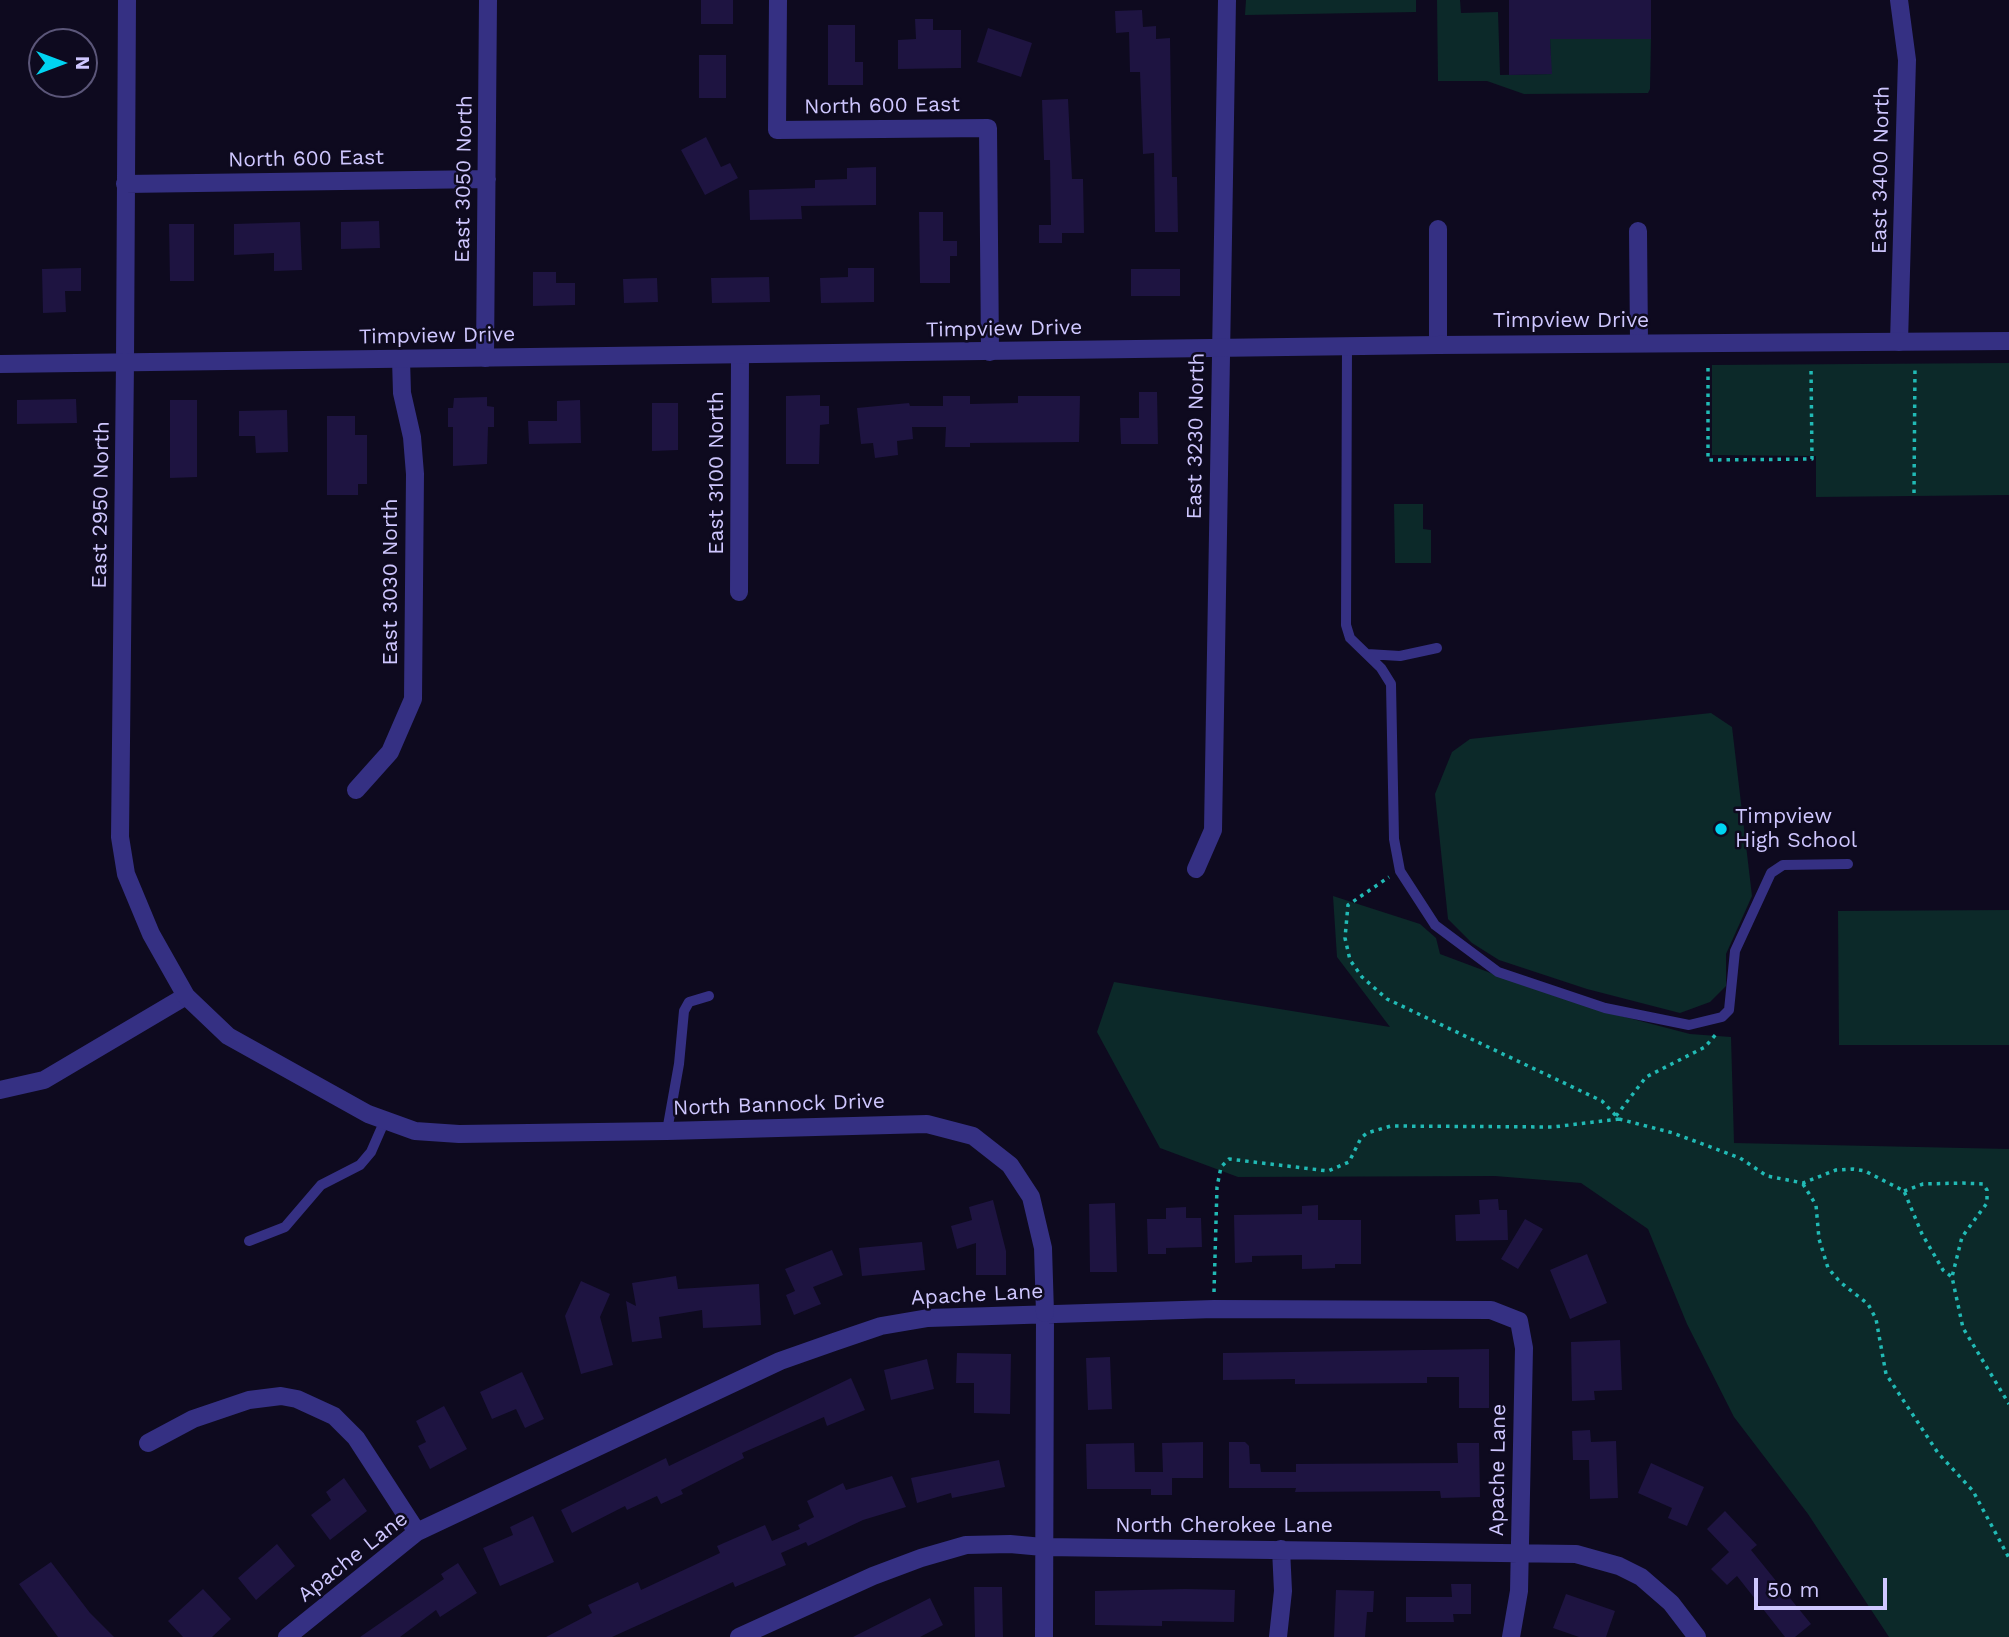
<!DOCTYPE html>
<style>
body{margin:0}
#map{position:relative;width:2009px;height:1637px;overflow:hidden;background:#0e0a1f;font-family:"Work Sans",sans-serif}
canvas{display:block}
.north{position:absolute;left:28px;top:28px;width:70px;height:70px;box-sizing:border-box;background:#0e0a1f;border:2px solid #5b5679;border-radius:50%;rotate:90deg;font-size:19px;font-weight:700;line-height:28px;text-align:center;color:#cfc7ff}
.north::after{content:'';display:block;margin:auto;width:24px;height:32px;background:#00d4f2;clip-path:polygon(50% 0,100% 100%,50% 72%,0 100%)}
.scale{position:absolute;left:1754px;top:1578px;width:133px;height:32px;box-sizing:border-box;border:4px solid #cfc7ff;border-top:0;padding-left:9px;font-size:21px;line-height:24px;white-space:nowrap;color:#cfc7ff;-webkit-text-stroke:5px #0e0a1f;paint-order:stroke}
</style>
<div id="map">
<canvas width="2009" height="1637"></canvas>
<div class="north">N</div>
<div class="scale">50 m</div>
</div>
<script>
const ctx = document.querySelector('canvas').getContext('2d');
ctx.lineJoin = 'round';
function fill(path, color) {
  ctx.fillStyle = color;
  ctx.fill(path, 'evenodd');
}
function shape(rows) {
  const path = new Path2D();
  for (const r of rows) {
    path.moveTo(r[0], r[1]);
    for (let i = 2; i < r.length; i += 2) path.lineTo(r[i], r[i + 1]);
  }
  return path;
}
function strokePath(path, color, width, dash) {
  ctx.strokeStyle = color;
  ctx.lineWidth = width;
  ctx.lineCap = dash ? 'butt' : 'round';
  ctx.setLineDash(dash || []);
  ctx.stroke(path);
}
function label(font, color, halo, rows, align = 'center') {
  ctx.font = font + ' "Work Sans",sans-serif';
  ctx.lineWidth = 5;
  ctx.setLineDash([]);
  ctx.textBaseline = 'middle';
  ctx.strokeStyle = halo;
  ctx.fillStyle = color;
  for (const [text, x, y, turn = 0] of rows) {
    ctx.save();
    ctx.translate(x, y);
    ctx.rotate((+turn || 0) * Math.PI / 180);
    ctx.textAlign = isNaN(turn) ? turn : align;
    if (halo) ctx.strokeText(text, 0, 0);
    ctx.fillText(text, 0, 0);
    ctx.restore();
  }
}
fill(shape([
 [1246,0,1416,0,1416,12,1245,15],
 [1437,0,1460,0,1461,13,1498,12,1500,75,1551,74,1550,39,1651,39,1650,89,1648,93,1524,94,1487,81,1438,81],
 [2009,363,2009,495,1816,497,1816,456,1712,455,1712,365],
 [1394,504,1423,504,1423,529,1431,530,1431,563,1395,563],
 [1711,713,1732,727,1752,896,1726,954,1726,986,1710,1002,1680,1013,1587,989,1499,960,1472,943,1448,919,1435,794,1452,752,1470,739],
 [1333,896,1420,924,1436,938,1440,954,1496,975,1602,1011,1690,1034,1731,1037,1734,1143,2009,1149,2009,1637,1889,1637,1808,1514,1734,1417,1687,1324,1648,1229,1581,1183,1495,1176,1238,1177,1160,1148,1097,1032,1114,982,1390,1027,1337,957],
 [2009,910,2009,1045,1839,1045,1838,911]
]), '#0c2929');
fill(shape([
 [701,0,733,0,733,24,701,24],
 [1509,0,1651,0,1651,39,1550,39,1552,74,1509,75],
 [1142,10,1143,27,1156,26,1156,39,1170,38,1172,177,1177,177,1178,232,1155,232,1154,153,1143,154,1140,72,1130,72,1129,32,1116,33,1115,11],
 [915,19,933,19,933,30,961,30,961,68,898,69,898,40,916,39],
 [828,25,855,25,855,62,863,62,863,85,828,85],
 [988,28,1032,43,1021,77,977,62],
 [699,55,726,55,726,98,699,98],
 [1068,99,1072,179,1083,179,1084,233,1062,233,1062,243,1039,243,1039,225,1051,225,1050,160,1044,160,1042,100],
 [706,137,721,167,730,163,738,178,705,195,681,150],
 [876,167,876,205,801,206,802,219,750,220,749,190,815,188,815,180,847,179,847,168],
 [919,212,943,212,943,241,957,241,957,256,950,256,950,283,920,283],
 [379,221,380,248,341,249,341,222],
 [300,222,302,270,274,271,274,253,234,255,234,224],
 [169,224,194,224,194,281,170,281],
 [81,268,81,291,65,291,66,312,43,313,42,269],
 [848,268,874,268,874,302,821,303,820,278,848,277],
 [1131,269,1180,269,1180,296,1131,296],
 [533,272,556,272,556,283,575,283,575,305,533,306],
 [769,277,770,302,712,303,711,278],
 [657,278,658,302,624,303,623,279],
 [1139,392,1157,392,1158,444,1121,444,1120,418,1139,418],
 [820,395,820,406,829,406,829,424,820,425,819,464,786,464,786,396],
 [943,396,970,396,970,404,1018,403,1018,396,1080,396,1079,442,970,443,970,447,945,447,946,427,912,427,913,439,897,441,898,455,875,458,873,443,861,444,857,408,909,403,910,406,943,406],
 [487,397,487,406,494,407,494,427,488,427,487,464,453,466,453,427,448,427,448,408,453,408,454,398],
 [76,399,77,423,17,424,17,400],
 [170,400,197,400,197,477,170,478],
 [580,400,581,443,529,444,528,421,557,421,557,401],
 [652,403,678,403,678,450,652,451],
 [287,410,288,452,256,453,255,436,239,436,239,411],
 [327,416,355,416,355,435,367,435,367,484,358,484,358,495,327,495],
 [1498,1199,1499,1210,1507,1210,1508,1240,1456,1241,1455,1215,1480,1214,1479,1200],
 [993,1200,1006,1251,1006,1275,976,1275,976,1243,957,1249,951,1226,972,1220,969,1207],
 [1115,1203,1117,1272,1090,1272,1089,1204],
 [1318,1205,1318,1220,1361,1220,1361,1264,1335,1264,1335,1268,1302,1269,1302,1255,1252,1256,1252,1262,1235,1263,1234,1215,1302,1214,1302,1206],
 [1186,1207,1186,1218,1201,1218,1202,1247,1166,1248,1166,1254,1148,1254,1147,1219,1166,1219,1166,1208],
 [1525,1219,1543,1229,1518,1269,1501,1259],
 [922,1242,925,1270,862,1276,859,1248],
 [832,1250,843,1275,813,1287,821,1304,794,1315,786,1295,795,1291,785,1269],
 [1587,1254,1607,1303,1570,1319,1550,1270],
 [676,1276,678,1289,759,1284,761,1325,703,1328,702,1310,659,1317,662,1338,632,1342,626,1301,636,1306,632,1283],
 [581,1281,610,1294,600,1317,613,1365,581,1374,565,1316],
 [1620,1340,1622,1390,1594,1391,1595,1400,1572,1401,1571,1342],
 [1489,1349,1489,1408,1459,1408,1459,1377,1427,1377,1427,1383,1295,1384,1295,1379,1223,1380,1223,1353],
 [957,1353,1011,1354,1010,1414,974,1413,974,1383,956,1383],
 [1110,1357,1112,1409,1088,1410,1086,1358],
 [927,1359,934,1389,891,1400,884,1370],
 [522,1372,544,1419,525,1428,516,1409,492,1419,480,1392],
 [851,1378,865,1410,827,1426,824,1417,742,1453,744,1458,681,1490,683,1494,661,1504,657,1496,627,1510,625,1506,572,1533,561,1510,666,1458,669,1466],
 [444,1406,467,1449,430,1469,418,1446,426,1442,416,1421],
 [1590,1430,1591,1442,1616,1441,1618,1498,1590,1499,1589,1460,1573,1460,1572,1431],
 [1203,1442,1203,1478,1172,1478,1172,1495,1151,1495,1151,1489,1087,1489,1086,1444,1134,1443,1135,1472,1163,1472,1162,1443],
 [1229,1442,1245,1442,1249,1446,1250,1464,1260,1464,1261,1472,1296,1472,1296,1464,1458,1463,1457,1443,1479,1443,1480,1497,1441,1498,1440,1491,1295,1492,1296,1488,1229,1488],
 [999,1460,1005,1487,952,1498,951,1493,917,1503,911,1478],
 [1651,1463,1704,1487,1687,1526,1668,1518,1672,1508,1638,1493],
 [892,1476,906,1507,863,1520,808,1546,806,1542,781,1553,786,1565,735,1587,733,1582,612,1637,546,1637,592,1613,588,1605,638,1582,641,1590,720,1553,717,1546,765,1525,772,1541,800,1529,798,1525,814,1517,807,1501,843,1483,846,1490],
 [344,1478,367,1511,330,1540,311,1515,331,1500,326,1492],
 [1725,1511,1757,1545,1751,1550,1811,1624,1795,1637,1785,1637,1737,1576,1727,1585,1711,1569,1729,1552,1707,1529],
 [533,1516,554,1562,500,1586,483,1548,513,1535,510,1527],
 [277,1544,295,1566,256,1600,238,1578],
 [51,1562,90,1613,114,1637,58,1637,19,1584],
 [458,1563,477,1593,440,1617,436,1610,400,1637,360,1637,444,1579,441,1574],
 [1451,1584,1471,1584,1471,1614,1453,1614,1454,1622,1406,1622,1406,1597,1452,1597],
 [974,1587,1002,1587,1003,1637,975,1637],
 [203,1589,231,1619,212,1637,183,1637,168,1621],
 [1185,1589,1235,1590,1234,1622,1162,1621,1162,1626,1095,1625,1095,1591],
 [1336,1590,1374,1591,1373,1612,1367,1612,1365,1637,1334,1637],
 [1566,1594,1615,1611,1606,1637,1579,1637,1553,1628],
 [930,1598,943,1625,920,1637,853,1637]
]), '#1e1441');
strokePath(shape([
 [1708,368,1708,460,1812,459,1811,367],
 [1914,493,1915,366],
 [1616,1116,1646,1077,1705,1047,1717,1033],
 [1619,1119,1673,1133,1740,1158,1767,1176,1803,1183,1836,1170,1853,1169,1865,1171,1904,1191,1922,1234,1943,1270,1952,1277,1963,1328,2009,1404],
 [1803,1184,1816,1205,1819,1239,1828,1268,1840,1282,1868,1304,1876,1319,1886,1374,1938,1453,1973,1491,2009,1558],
 [1904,1191,1923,1184,1963,1183,1983,1184,1987,1190,1987,1203,1962,1237,1952,1277],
 [1214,1292,1217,1187,1221,1167,1229,1159,1328,1171,1349,1162,1361,1138,1367,1133,1391,1126,1553,1127,1619,1119,1602,1101,1387,999,1362,977,1350,960,1345,938,1348,905,1389,877]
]), '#21bab5', 3.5, [3.5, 5]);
strokePath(shape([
 [1347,346,1346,625,1350,638,1381,668,1391,684,1394,839,1400,871,1435,925,1498,972,1605,1008,1689,1025,1722,1017,1729,1010,1735,951,1771,873,1783,865,1848,864],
 [1367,654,1400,656,1437,648],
 [667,1131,679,1064,684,1011,689,1002,709,996],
 [249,1241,285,1227,321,1185,360,1165,371,1152,385,1120]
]), '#353083', 10);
strokePath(shape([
 [778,0,777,130,988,128,990,352],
 [1899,0,1907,60,1899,342],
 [125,184,487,179],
 [1438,229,1438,345],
 [1638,231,1639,343],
 [485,358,488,0],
 [125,362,127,0],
 [739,592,740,355],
 [356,790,390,752,413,699,415,474,412,437,402,393,401,359],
 [1196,869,1213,830,1227,0],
 [0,1090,44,1080,186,996],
 [148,1443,193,1419,249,1400,281,1396,297,1399,334,1416,356,1438,417,1532],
 [287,1637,417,1532,780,1361,834,1342,881,1326,928,1318,1214,1309,1491,1310,1519,1321,1524,1348,1519,1591,1511,1637],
 [739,1637,873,1576,921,1558,966,1545,1010,1544,1043,1547,1576,1554,1619,1566,1641,1577,1671,1603,1697,1637],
 [1044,1637,1045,1313],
 [1278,1637,1283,1591,1281,1549]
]), '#353083', 18);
strokePath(shape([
 [125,362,120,837,126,874,151,934,186,996,228,1036,368,1114,415,1131,459,1134,667,1131,927,1124,973,1136,1010,1165,1031,1197,1043,1248,1045,1313],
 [0,364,1438,345,2009,341]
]), '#353083', 18);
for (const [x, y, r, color] of [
 [1721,829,7,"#00d4f2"]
]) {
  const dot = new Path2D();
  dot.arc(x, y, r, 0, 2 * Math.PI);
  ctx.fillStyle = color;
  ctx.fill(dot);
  strokePath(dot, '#0e0a1f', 2.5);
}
label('21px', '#cfc7ff', '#0e0a1f', [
 ["North 600 East",882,106,-1],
 ["North 600 East",306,159,-1],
 ["East 3400 North",1881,170,-89],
 ["East 3050 North",464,179,-89],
 ["Timpview Drive",1571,321],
 ["Timpview Drive",1004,329,-1],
 ["Timpview Drive",437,336,-1],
 ["East 3230 North",1196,436,-89],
 ["East 3100 North",717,473,-90],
 ["East 2950 North",101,505,-89],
 ["East 3030 North",391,582,-90],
 ["North Bannock Drive",779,1105,-2],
 ["Apache Lane",977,1295,-3],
 ["Apache Lane",1498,1470,-89],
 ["North Cherokee Lane",1224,1526],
 ["Apache Lane",353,1557,-38]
]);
label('21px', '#cfc7ff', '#0e0a1f', [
 ["Timpview",1735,817],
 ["High School",1735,841]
], 'left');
</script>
